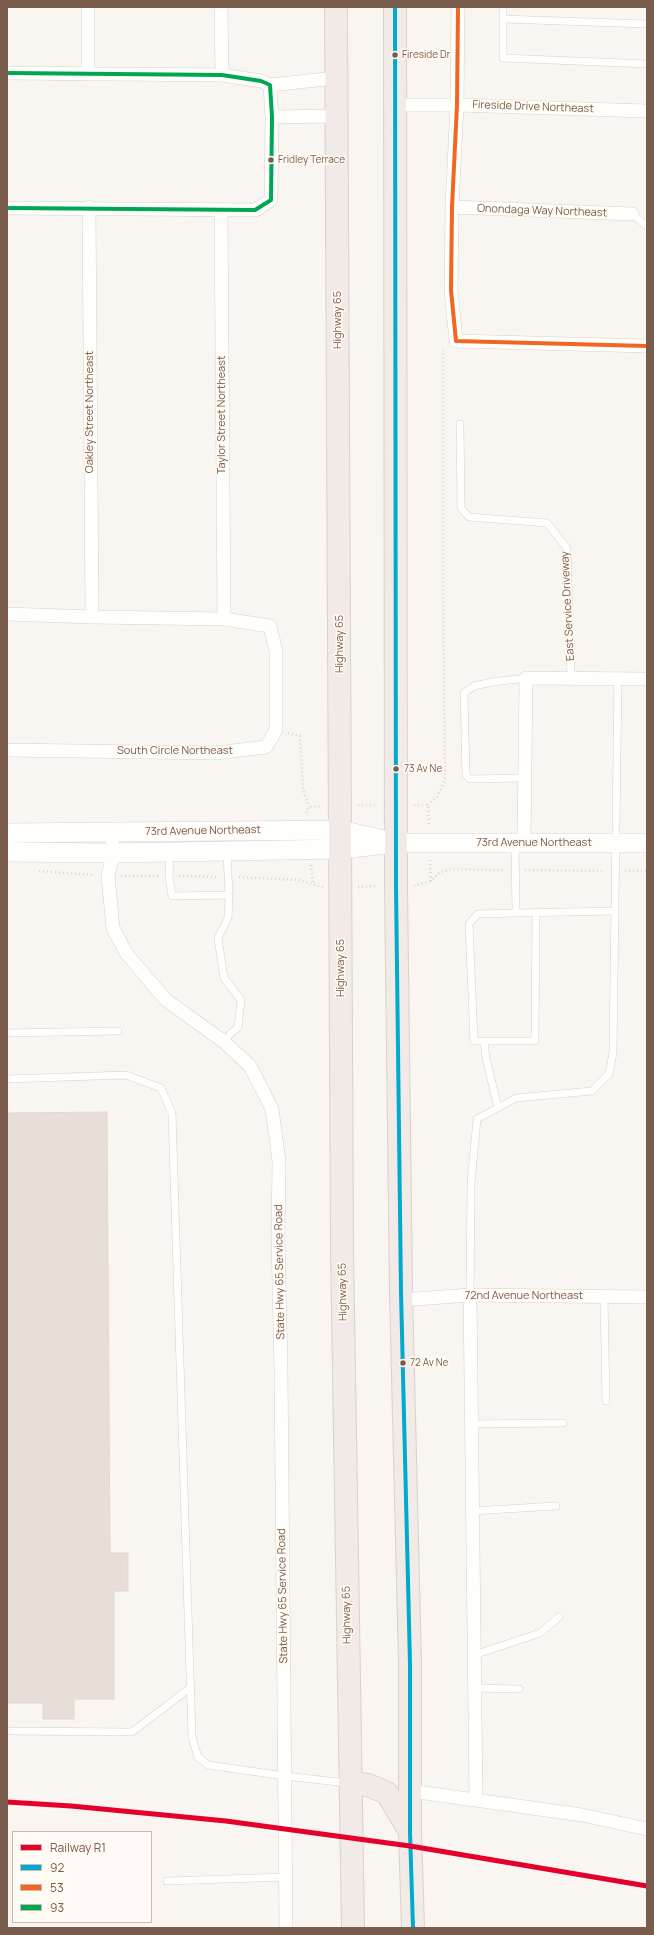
<!DOCTYPE html>
<style>
body{margin:0}
#map{position:relative;width:654px;height:1935px;overflow:hidden;background:#f9f5f0;font-family:Manrope,sans-serif}
canvas{display:block}
.frame{position:absolute;inset:0;border:8px solid #7a5c4d;pointer-events:none}
.legend{position:absolute;left:12px;top:1831px;width:140px;height:92px;box-sizing:border-box;background:#fffaf3;border:1px solid #cabbb1;margin:0;padding:5px 7px;list-style:none;font-size:12px;color:#7a5c4d}
.legend li{display:flex;align-items:center;gap:8px;height:20px}
.legend b{width:20px;border:1px solid #cabbb1}
</style>
<div id="map">
<canvas width="654" height="1935"></canvas>
<div class="frame"></div>
<ul class="legend">
<li><b style="height:5px;background:#e4002b"></b>Railway R1</li>
<li><b style="height:5px;background:#00a9ce"></b>92</li>
<li><b style="height:5px;background:#f26522"></b>53</li>
<li><b style="height:5px;background:#00a651"></b>93</li>
</ul>
</div>
<script>
const ctx = document.querySelector('canvas').getContext('2d');
ctx.lineJoin = 'round';
function fill(path, color) {
  ctx.fillStyle = color;
  ctx.fill(path, 'evenodd');
}
function shape(rows) {
  const path = new Path2D();
  for (const r of rows) {
    path.moveTo(r[0], r[1]);
    for (let i = 2; i < r.length; i += 2) path.lineTo(r[i], r[i + 1]);
  }
  return path;
}
function strokePath(path, color, width, dash) {
  ctx.strokeStyle = color;
  ctx.lineWidth = width;
  ctx.lineCap = dash ? 'butt' : 'round';
  ctx.setLineDash(dash || []);
  ctx.stroke(path);
}
function label(font, color, halo, rows, align = 'center') {
  ctx.font = font + ' Manrope,sans-serif';
  ctx.lineWidth = 3;
  ctx.setLineDash([]);
  ctx.textBaseline = 'middle';
  ctx.strokeStyle = halo;
  ctx.fillStyle = color;
  for (const [text, x, y, turn = 0] of rows) {
    ctx.save();
    ctx.translate(x, y);
    ctx.rotate((+turn || 0) * Math.PI / 180);
    ctx.textAlign = isNaN(turn) ? turn : align;
    if (halo) ctx.strokeText(text, 0, 0);
    ctx.fillText(text, 0, 0);
    ctx.restore();
  }
}
const building = shape([
 [107,1112,110,1553,128,1553,128,1591,114,1591,114,1699,74,1699,74,1719,43,1719,43,1703,7,1703,7,1113,107,1112]
]);
fill(building, '#e6ded7');
strokePath(building, '#e2d8d2', 1);
const lane = shape([
 [503,7,503,58,647,64],
 [503,19,647,24],
 [632,214,647,226],
 [460,424,461,508,469,517,547,523,567,548,571,678],
 [525,778,470,779,466,775,464,693,474,686,492,682,526,678],
 [515,844,516,913,615,911],
 [170,852,169,876,172,896,229,895,227,853],
 [7,1033,118,1031],
 [223,1041,238,1027,241,1000,224,978,218,938,228,918,229,895],
 [484,1041,535,1041,536,913],
 [7,1079,126,1075,161,1088,172,1113,192,1737,198,1757,208,1765,285,1776,347,1783],
 [498,1108,486,1058,484,1041,474,1041,469,924,478,914,516,913],
 [470,1295,471,1183,477,1119,516,1098,592,1091,609,1074,613,1053,618,679],
 [604,1297,606,1401],
 [471,1424,563,1423],
 [472,1511,556,1506],
 [474,1655,540,1633,559,1617],
 [474,1688,519,1689],
 [7,1731,132,1732,190,1688],
 [167,1881,286,1877]
]);
const street = shape([
 [88,7,88,74],
 [221,7,222,75],
 [458,7,457,105,452,207,451,290,456,341,647,346],
 [7,73,222,75,261,81,270,85,272,117,271,200,255,210,7,208],
 [270,85,336,78],
 [395,105,457,105,647,111],
 [272,117,336,116],
 [89,207,92,617],
 [452,207,632,214],
 [221,210,224,619],
 [7,614,92,617,224,619,270,626,276,651,276,730,266,747,216,753,7,750],
 [112,832,113,853,108,876,113,928,126,953,166,1000,223,1041,250,1066,272,1109,279,1161,278,1237,281,1370,286,1928],
 [524,843,526,678,647,679],
 [470,1295,476,1800],
 [401,1300,470,1295,647,1297],
 [411,1791,582,1815,647,1829]
]);
const secondary = shape([
 [7,833,340,830,384,840],
 [7,852,113,853,341,849,397,843,647,843]
]);
const highway = shape([
 [336,7,342,1249,353,1928],
 [395,7,396,886,401,1292,410,1664,410,1832,413,1928],
 [350,1783,368,1785,387,1793,410,1832]
]);
strokePath(lane, '#d7d1cb', 8);
strokePath(street, '#d7d1cb', 14);
strokePath(secondary, '#d9d2cb', 20);
strokePath(highway, '#dad1cc', 24);
strokePath(shape([
 [288,733,300,736,303,789,309,807],
 [358,805,377,805],
 [414,805,428,805,429,827],
 [428,805,437,797,445,780,443,587,443,351,445,349],
 [306,813,309,807,321,806],
 [430,860,431,881],
 [311,865,313,884],
 [525,870,604,871],
 [39,871,94,875],
 [625,871,647,871],
 [121,876,158,876],
 [179,876,218,877],
 [239,877,299,880,323,887],
 [414,886,431,881,439,873,451,869,504,870],
 [358,887,377,886]
]), '#dcd5d0', 2.5, [1, 3]);
strokePath(lane, '#fefefd', 7);
strokePath(street, '#fefefd', 13);
strokePath(secondary, '#fefefd', 19);
strokePath(highway, '#f2eae7', 22);
strokePath(shape([
 [395,7,396,886,401,1292,410,1664,410,1832,413,1928]
]), '#00a9ce', 4);
strokePath(shape([
 [458,7,457,105,452,207,451,290,456,341,647,346]
]), '#f26522', 4);
strokePath(shape([
 [7,73,222,75,261,81,270,85,272,117,271,200,255,210,7,208]
]), '#00a651', 4);
strokePath(shape([
 [7,1802,71,1806,226,1821,410,1846,647,1886]
]), '#e4002b', 5);
for (const [x, y, r, color] of [
 [395,55,3.5,"#7a5c4d"],
 [271,160,3.5,"#7a5c4d"],
 [396,769,3.5,"#7a5c4d"],
 [403,1363,3.5,"#7a5c4d"]
]) {
  const dot = new Path2D();
  dot.arc(x, y, r, 0, 2 * Math.PI);
  ctx.fillStyle = color;
  ctx.fill(dot);
  strokePath(dot, '#fffaf3', 1.5);
}
label('10px', '#7a5c4d', '#fffaf3', [
 ["Fireside Dr",402,55],
 ["Fridley Terrace",278,160],
 ["73 Av Ne",404,769],
 ["72 Av Ne",410,1363]
], 'left');
label('11px', '#7a5c4d', '#fffaf3', [
 ["Fireside Drive Northeast",533,107,2],
 ["Onondaga Way Northeast",542,211,2],
 ["Highway 65",338,320,-90],
 ["Oakley Street Northeast",90,412,-90],
 ["Taylor Street Northeast",222,415,-90],
 ["East Service Driveway",568,606,-93],
 ["Highway 65",340,644,-90],
 ["South Circle Northeast",175,751],
 ["73rd Avenue Northeast",203,831,-1],
 ["73rd Avenue Northeast",534,843],
 ["Highway 65",341,968,-90],
 ["State Hwy 65 Service Road",280,1272,-91],
 ["Highway 65",343,1292,-91],
 ["72nd Avenue Northeast",524,1296],
 ["State Hwy 65 Service Road",283,1596,-91],
 ["Highway 65",347,1615,-91]
]);
</script>
